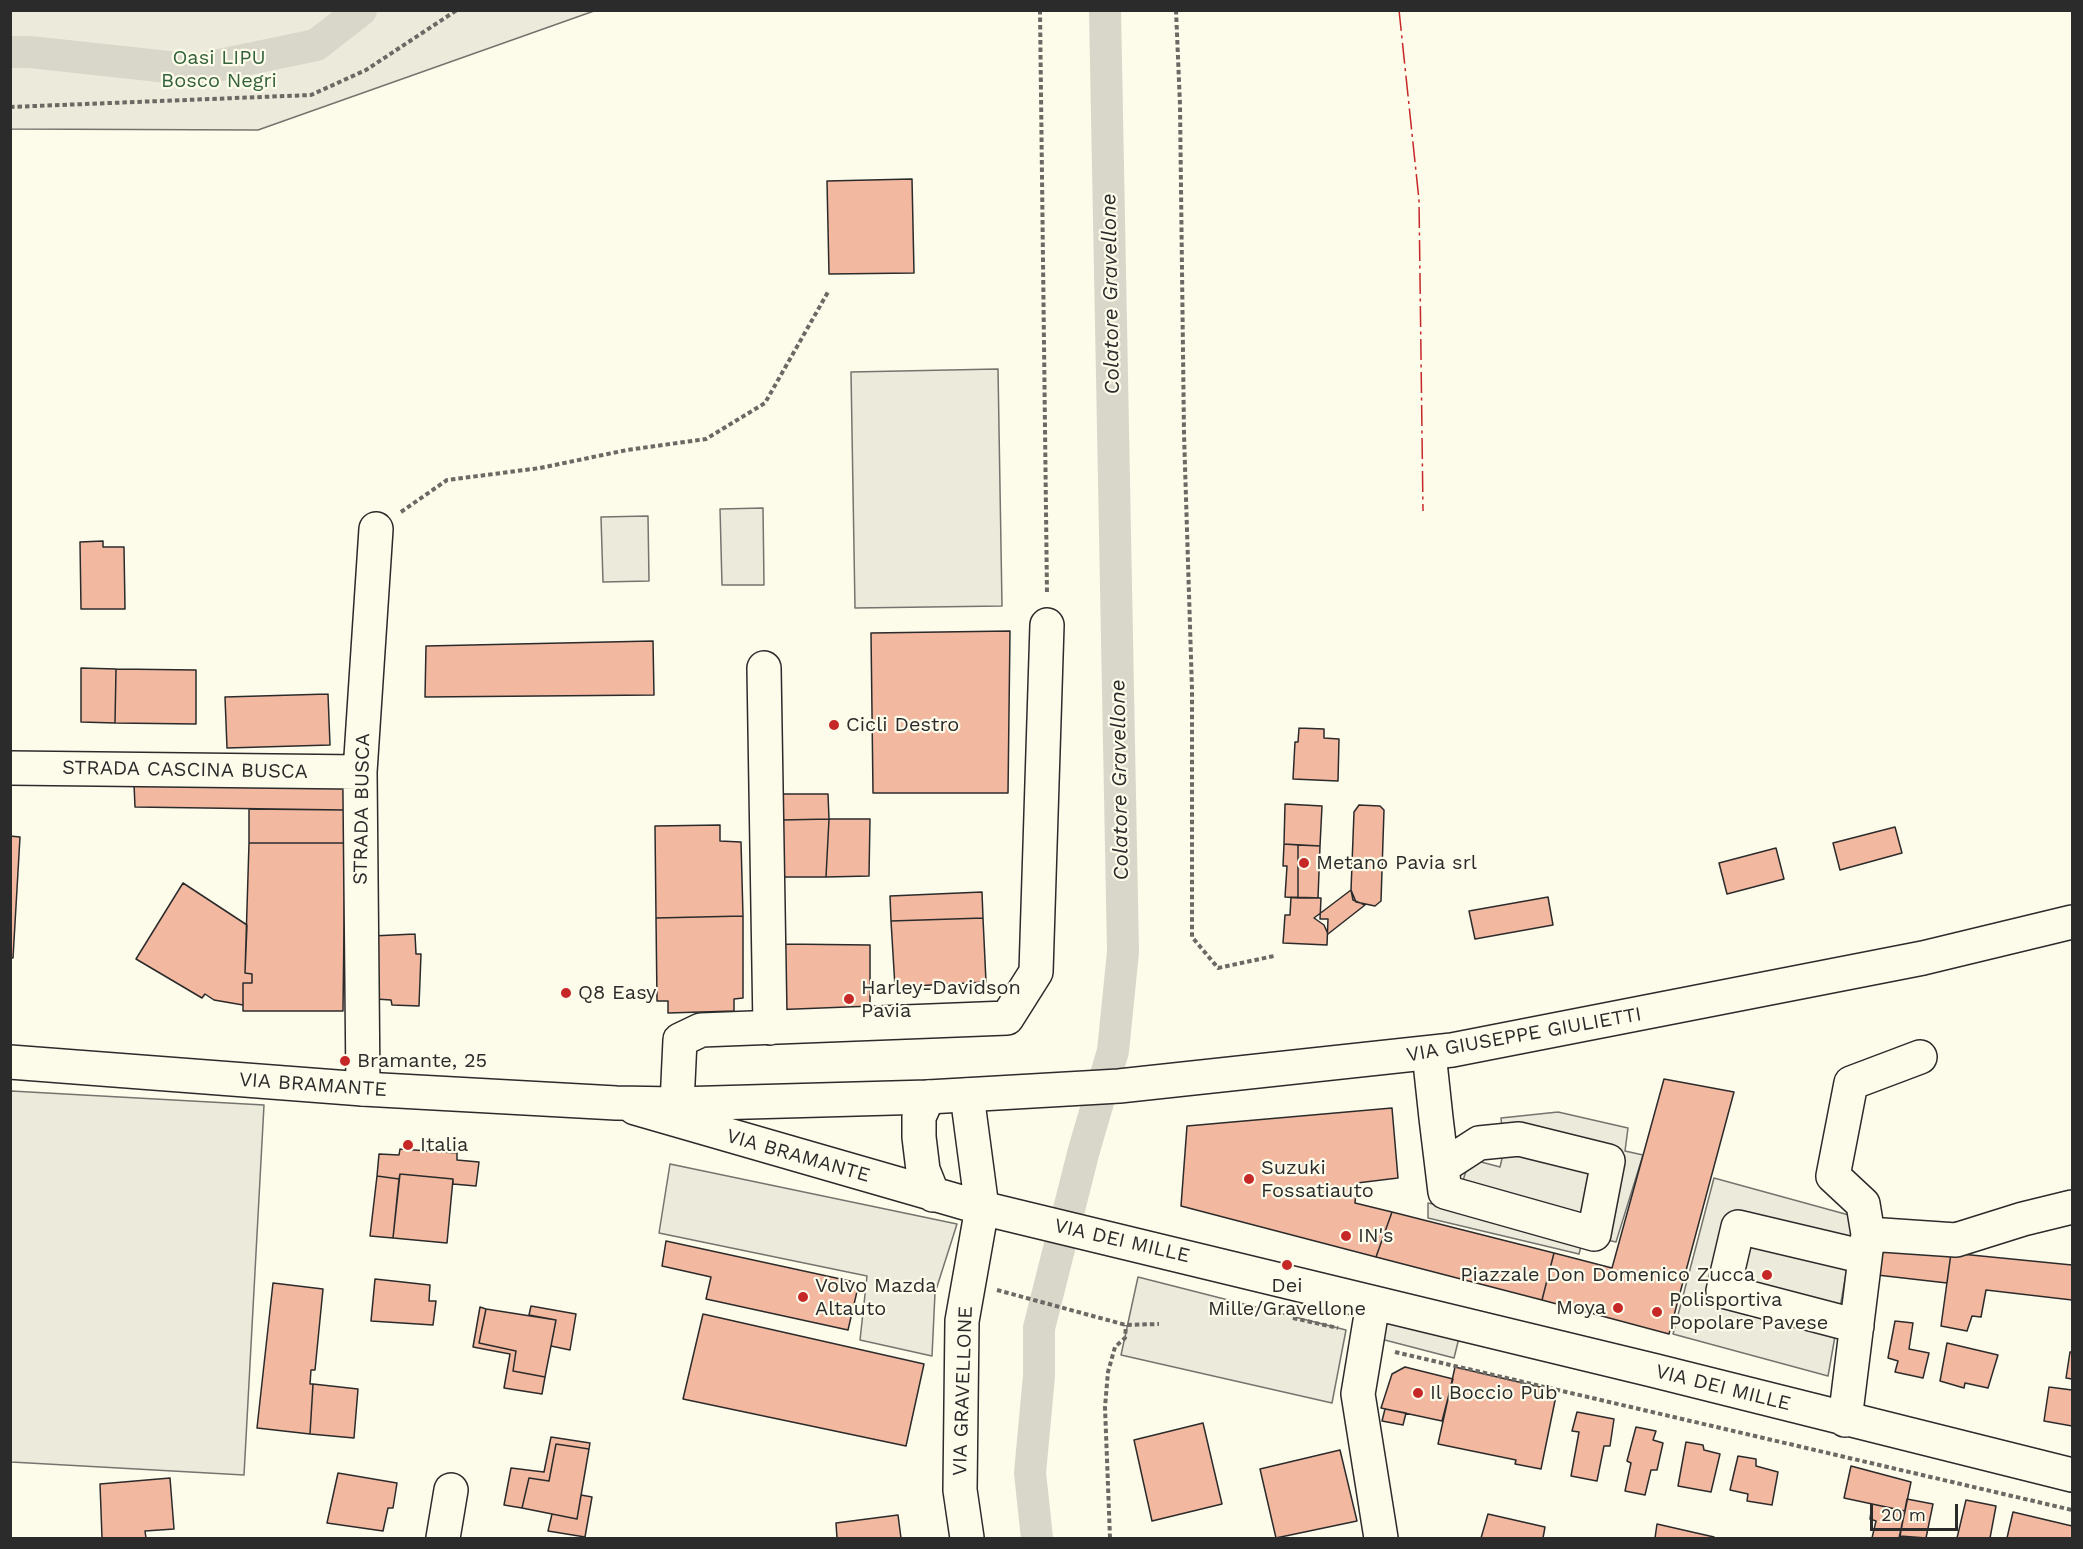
<!DOCTYPE html>
<style>
body{margin:0}
#map{position:relative;width:2083px;height:1549px;overflow:hidden;background:#fdfbea;font-family:"Work Sans",sans-serif}
canvas{display:block}
.frame{position:absolute;inset:0;border:12px solid #2b2b2b;pointer-events:none}
.scale{position:absolute;left:1870px;top:1504px;width:88px;height:27px;box-sizing:border-box;border:3px solid #2b2b2b;border-top:0;padding-left:8px;font-size:18px;line-height:21px;white-space:nowrap;color:#2b2b2b;-webkit-text-stroke:4px #fdfbea;paint-order:stroke}
</style>
<div id="map">
<canvas width="2083" height="1549"></canvas>
<div class="frame"></div>
<div class="scale">20 m</div>
</div>
<script>
const ctx = document.querySelector('canvas').getContext('2d');
ctx.lineJoin = 'round';
function fill(path, color) {
  ctx.fillStyle = color;
  ctx.fill(path, 'evenodd');
}
function shape(rows) {
  const path = new Path2D();
  for (const r of rows) {
    path.moveTo(r[0], r[1]);
    for (let i = 2; i < r.length; i += 2) path.lineTo(r[i], r[i + 1]);
  }
  return path;
}
function strokePath(path, color, width, dash) {
  ctx.strokeStyle = color;
  ctx.lineWidth = width;
  ctx.lineCap = dash ? 'butt' : 'round';
  ctx.setLineDash(dash || []);
  ctx.stroke(path);
}
function label(font, color, halo, rows, align = 'center') {
  ctx.font = font + ' "Work Sans",sans-serif';
  ctx.lineWidth = 4.5;
  ctx.setLineDash([]);
  ctx.textBaseline = 'middle';
  ctx.strokeStyle = halo;
  ctx.fillStyle = color;
  for (const [text, x, y, turn = 0] of rows) {
    ctx.save();
    ctx.translate(x, y);
    ctx.rotate((+turn || 0) * Math.PI / 180);
    ctx.textAlign = isNaN(turn) ? turn : align;
    if (halo) ctx.strokeText(text, 0, 0);
    ctx.fillText(text, 0, 0);
    ctx.restore();
  }
}
const green = shape([
 [11,10,594,10,594,11,258,130,11,129,11,10],
 [998,369,1002,606,855,608,851,372,998,369],
 [763,508,764,585,722,585,720,509,763,508],
 [648,516,649,581,603,582,601,517,648,516],
 [11,1091,264,1105,244,1475,11,1462,11,1091]
]);
fill(green, '#ecebdb');
strokePath(green, '#74746e', 1.5);
const parking = shape([
 [1558,1112,1628,1128,1625,1151,1643,1155,1616,1242,1584,1235,1579,1254,1428,1218,1428,1203,1454,1208,1470,1159,1500,1167,1504,1150,1501,1118,1558,1112],
 [670,1164,957,1224,935,1293,932,1356,860,1340,867,1276,659,1233,670,1164],
 [1714,1178,1856,1217,1828,1376,1673,1334,1714,1178],
 [1138,1277,1346,1330,1332,1403,1121,1355,1138,1277],
 [1386,1318,1459,1338,1454,1358,1381,1339,1386,1318]
]);
fill(parking, '#eceadb');
strokePath(parking, '#74746e', 1.5);
strokePath(shape([
 [10,52,30,52,196,70,316,45,361,10],
 [1037,1538,1030,1473,1039,1376,1039,1328,1084,1150,1113,1051,1123,952,1105,10]
]), '#d8d7c9', 32);
const building = shape([
 [912,179,914,273,829,274,827,181,912,179],
 [103,541,103,547,124,547,125,609,81,609,80,542,103,541],
 [1010,631,1008,793,873,793,871,633,1010,631],
 [653,641,654,695,425,697,426,646,653,641],
 [81,668,116,669,115,723,81,722,81,668],
 [116,669,196,670,196,724,115,723,116,669],
 [328,694,330,745,227,748,225,697,328,694],
 [1299,728,1324,729,1324,738,1339,739,1338,781,1293,779,1295,742,1298,742,1299,728],
 [346,783,345,810,135,807,134,784,346,783],
 [780,794,828,794,829,819,782,820,780,794],
 [1285,804,1322,806,1320,846,1284,844,1285,804],
 [1359,805,1380,806,1384,810,1381,901,1375,906,1356,902,1351,890,1354,812,1359,805],
 [249,809,345,810,345,843,249,843,249,809],
 [829,819,870,819,869,876,826,877,829,819],
 [829,819,826,877,782,877,782,820,829,819],
 [720,825,720,841,741,842,743,916,656,918,655,826,720,825],
 [1895,827,1902,853,1840,870,1833,843,1895,827],
 [10,836,20,837,13,958,10,958,10,836],
 [249,843,345,843,343,1011,243,1011,243,983,252,983,252,974,245,973,249,843],
 [1284,844,1298,845,1298,898,1285,897,1287,866,1283,866,1284,844],
 [1298,845,1320,846,1318,898,1298,898,1298,845],
 [1776,848,1784,879,1727,894,1719,863,1776,848],
 [183,883,247,925,245,973,252,974,252,983,243,983,243,1005,214,1000,205,994,202,998,136,959,183,883],
 [1351,890,1353,900,1365,905,1328,934,1324,925,1314,918,1351,890],
 [982,892,983,918,891,921,890,896,982,892],
 [1291,897,1321,898,1320,919,1328,919,1327,945,1283,943,1285,915,1290,915,1291,897],
 [1548,897,1553,925,1475,939,1469,911,1548,897],
 [743,916,743,998,734,999,734,1011,668,1013,668,1001,657,1001,656,918,743,916],
 [983,918,986,982,895,987,891,921,983,918],
 [415,934,416,954,421,954,419,1006,392,1005,391,1000,376,999,372,936,415,934],
 [782,944,870,945,870,1011,780,1013,782,944],
 [1664,1079,1734,1092,1669,1334,1542,1300,1554,1253,1612,1268,1664,1079],
 [1392,1108,1398,1178,1357,1183,1355,1203,1392,1212,1376,1257,1181,1206,1187,1126,1392,1108],
 [400,1149,457,1153,457,1160,479,1162,476,1186,453,1184,453,1179,400,1174,399,1179,377,1176,379,1154,399,1155,400,1149],
 [400,1174,453,1179,447,1243,393,1238,400,1174],
 [377,1176,399,1179,393,1238,370,1236,377,1176],
 [1392,1212,1554,1253,1542,1300,1376,1257,1392,1212],
 [666,1241,859,1283,848,1330,706,1299,711,1277,662,1266,666,1241],
 [1882,1246,1951,1253,1947,1283,1877,1275,1882,1246],
 [1951,1253,2072,1265,2072,1300,1986,1290,1981,1317,1972,1316,1967,1331,1941,1326,1951,1253],
 [375,1279,430,1285,429,1301,436,1301,433,1325,371,1321,375,1279],
 [273,1283,323,1289,315,1370,311,1370,310,1384,313,1384,310,1434,257,1428,273,1283],
 [531,1306,576,1314,570,1350,551,1346,556,1320,529,1315,531,1306],
 [480,1307,486,1309,479,1343,516,1351,513,1371,545,1377,542,1394,504,1388,510,1354,473,1347,480,1307],
 [486,1309,556,1320,545,1377,513,1371,516,1351,479,1343,486,1309],
 [703,1314,924,1364,906,1446,683,1399,703,1314],
 [1895,1321,1913,1323,1909,1349,1929,1353,1923,1378,1895,1372,1898,1361,1888,1358,1895,1321],
 [1947,1343,1998,1355,1988,1388,1965,1383,1964,1388,1940,1381,1947,1343],
 [2070,1352,2072,1352,2072,1379,2066,1378,2070,1352],
 [1405,1367,1453,1379,1442,1421,1381,1408,1392,1374,1405,1367],
 [1455,1367,1557,1391,1541,1469,1515,1464,1516,1460,1438,1444,1455,1367],
 [313,1384,358,1389,354,1438,310,1434,313,1384],
 [2049,1387,2072,1390,2072,1426,2044,1421,2049,1387],
 [1385,1409,1406,1413,1403,1425,1382,1421,1385,1409],
 [1577,1412,1614,1419,1610,1446,1604,1446,1597,1481,1571,1476,1579,1432,1572,1431,1577,1412],
 [1203,1423,1222,1504,1152,1521,1134,1440,1203,1423],
 [1636,1427,1656,1431,1653,1440,1663,1443,1657,1470,1651,1470,1645,1495,1625,1491,1631,1463,1627,1461,1636,1427],
 [551,1437,590,1443,589,1449,556,1444,549,1481,529,1478,522,1508,504,1505,511,1468,544,1472,551,1437],
 [1686,1442,1703,1445,1704,1450,1720,1454,1711,1492,1678,1486,1686,1442],
 [556,1444,589,1449,577,1519,522,1508,529,1478,549,1481,556,1444],
 [1340,1450,1357,1521,1276,1538,1260,1469,1340,1450],
 [1738,1456,1756,1459,1756,1466,1778,1472,1772,1505,1747,1501,1748,1494,1730,1490,1738,1456],
 [1851,1466,1911,1482,1905,1511,1844,1498,1851,1466],
 [338,1473,397,1483,393,1508,388,1508,383,1531,327,1523,338,1473],
 [170,1478,174,1529,145,1531,146,1538,102,1538,100,1484,170,1478],
 [581,1495,592,1497,585,1537,548,1531,552,1514,577,1519,581,1495],
 [1907,1499,1933,1504,1926,1538,1900,1536,1907,1499],
 [1966,1500,1996,1506,1990,1538,1957,1538,1966,1500],
 [1872,1504,1905,1511,1899,1538,1872,1538,1876,1521,1870,1519,1872,1504],
 [2013,1512,2072,1526,2072,1538,2007,1538,2013,1512],
 [1488,1514,1545,1527,1543,1538,1481,1538,1488,1514],
 [898,1515,901,1538,837,1538,836,1523,898,1515],
 [1657,1524,1714,1537,1714,1538,1655,1538,1657,1524]
]);
fill(building, '#f2b8a0');
strokePath(building, '#2b2b2b', 1.5);
const minor = shape([
 [764,668,770,1028],
 [10,768,360,772],
 [1429,1053,1436,1118,1445,1192,1594,1234,1608,1161,1519,1139,1479,1143,1442,1167],
 [363,1089,360,772,376,529],
 [928,1097,919,1117,919,1137,923,1170,933,1195],
 [677,1104,680,1040,701,1030,1007,1018,1036,972,1047,625],
 [635,1108,982,1208,1652,1370,2072,1475],
 [1868,1234,1863,1204,1833,1176,1851,1083,1920,1057],
 [1373,1303,1358,1394,1381,1538],
 [1857,1326,1723,1291,1738,1227,1865,1257],
 [1845,1420,1868,1234,1956,1240,2023,1219,2072,1207],
 [443,1538,451,1490],
 [967,1538,960,1490,962,1321,982,1208,967,1095]
]);
const major = shape([
 [10,1062,363,1089,616,1103,677,1104,928,1097,1119,1086,1452,1050,1923,958,2072,922]
]);
strokePath(minor, '#2b2b2b', 36);
strokePath(major, '#2b2b2b', 36);
strokePath(shape([
 [1040,10,1047,594],
 [1176,10,1180,105,1184,434,1192,690,1192,937,1218,968,1274,956],
 [10,107,311,95,366,70,457,10],
 [401,512,447,480,540,468,627,450,706,439,765,403,828,292],
 [997,1290,1126,1325,1159,1324],
 [1293,1318,1338,1328],
 [1395,1352,2072,1510],
 [1110,1538,1105,1407,1108,1372,1115,1347,1125,1338,1126,1325]
]), '#6a6964', 4, [4.5, 3]);
strokePath(minor, '#fdfbea', 33);
strokePath(major, '#fdfbea', 33);
strokePath(shape([
 [1399,10,1419,200,1423,511]
]), '#c62828', 1.5, [21, 4.5, 3, 4.5]);
for (const [x, y, r, color] of [
 [834,725,6,"#c62828"],
 [1304,863,6,"#c62828"],
 [566,993,6,"#c62828"],
 [849,999,6,"#c62828"],
 [345,1061,6,"#c62828"],
 [408,1145,6,"#c62828"],
 [1249,1179,6,"#c62828"],
 [1346,1236,6,"#c62828"],
 [1287,1265,6,"#c62828"],
 [1767,1275,6,"#c62828"],
 [803,1297,6,"#c62828"],
 [1618,1308,6,"#c62828"],
 [1657,1312,6,"#c62828"],
 [1418,1393,6,"#c62828"]
]) {
  const dot = new Path2D();
  dot.arc(x, y, r, 0, 2 * Math.PI);
  ctx.fillStyle = color;
  ctx.fill(dot);
  strokePath(dot, '#fdfbea', 2);
}
label('20px', '#34623c', '#fdfbea', [
 ["Oasi LIPU",219,58],
 ["Bosco Negri",219,81]
]);
label('20px', '#2b2b2b', '#fdfbea', [
 ["Cicli Destro",846,725],
 ["Metano Pavia srl",1316,863],
 ["Harley-Davidson",861,988],
 ["Pavia",861,1011],
 ["Q8 Easy",578,993],
 ["Bramante, 25",357,1061],
 ["Italia",420,1145],
 ["Suzuki",1261,1168],
 ["Fossatiauto",1261,1191],
 ["IN's",1358,1236],
 ["Piazzale Don Domenico Zucca",1755,1275,"right"],
 ["Volvo Mazda",815,1286],
 ["Altauto",815,1309],
 ["Dei",1287,1286,"center"],
 ["Mille/Gravellone",1287,1309,"center"],
 ["Polisportiva",1669,1300],
 ["Popolare Pavese",1669,1323],
 ["Moya",1606,1308,"right"],
 ["Il Boccio Pub",1430,1393]
], 'left');
label('20px', '#2b2b2b', '#fdfbea', [
 ["STRADA CASCINA BUSCA",185,770,1],
 ["STRADA BUSCA",362,809,-89],
 ["VIA GIUSEPPE GIULIETTI",1524,1035,-10],
 ["VIA BRAMANTE",313,1085,4],
 ["VIA BRAMANTE",798,1156,16],
 ["VIA DEI MILLE",1122,1241,13],
 ["VIA DEI MILLE",1723,1388,14],
 ["VIA GRAVELLONE",963,1391,-88]
]);
label('italic 21px', '#2b2b2b', '#fdfbea', [
 ["Colatore Gravellone",1111,294,-91],
 ["Colatore Gravellone",1120,780,-91]
]);
</script>
